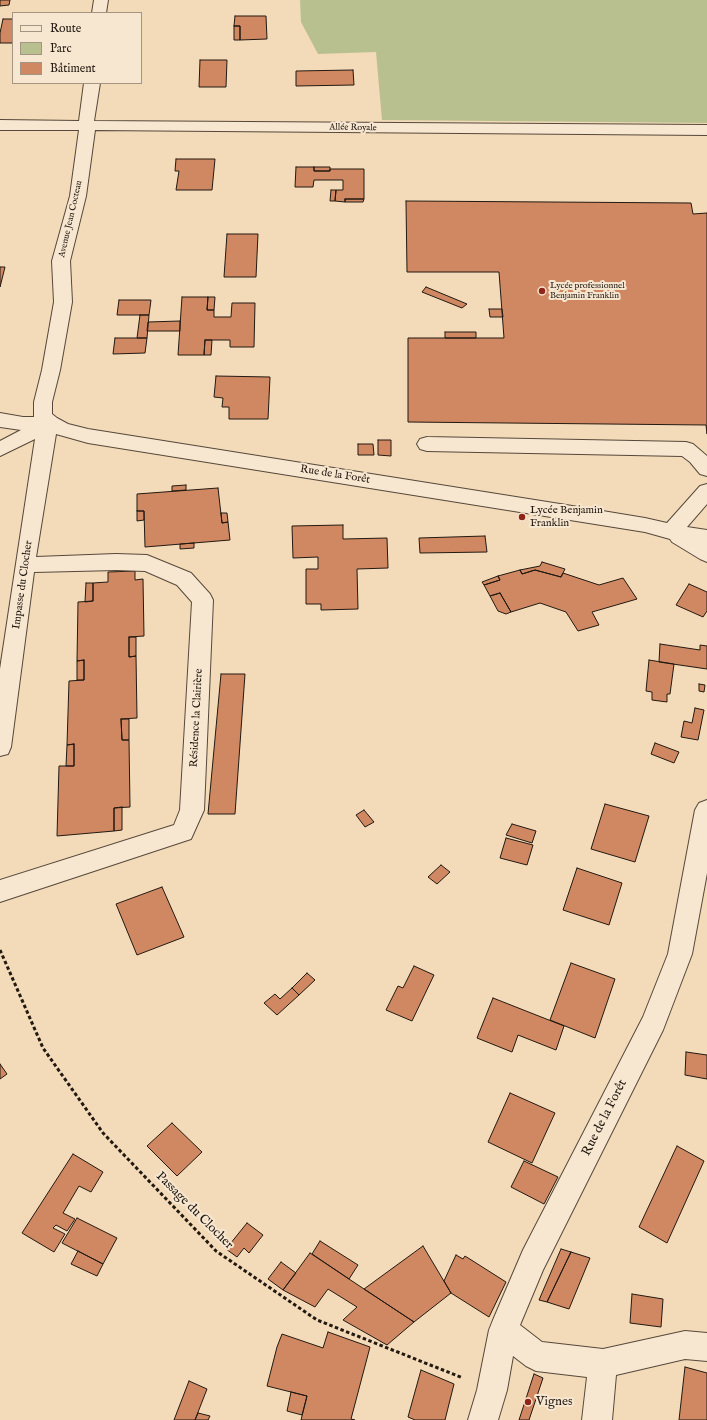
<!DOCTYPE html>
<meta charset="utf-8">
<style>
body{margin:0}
#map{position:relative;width:707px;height:1420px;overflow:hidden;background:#f3dab8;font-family:"IM FELL English",serif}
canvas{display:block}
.legend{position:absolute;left:12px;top:12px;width:130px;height:72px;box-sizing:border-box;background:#f7e7d1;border:1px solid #a29584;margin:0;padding:5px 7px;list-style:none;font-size:12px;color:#221911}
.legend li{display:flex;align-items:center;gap:8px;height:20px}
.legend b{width:20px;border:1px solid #a29584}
</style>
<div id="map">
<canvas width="707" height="1420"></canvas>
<ul class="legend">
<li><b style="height:5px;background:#f7e7d1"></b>Route</li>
<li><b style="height:11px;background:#b9c090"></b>Parc</li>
<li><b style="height:11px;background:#d08862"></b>Bâtiment</li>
</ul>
</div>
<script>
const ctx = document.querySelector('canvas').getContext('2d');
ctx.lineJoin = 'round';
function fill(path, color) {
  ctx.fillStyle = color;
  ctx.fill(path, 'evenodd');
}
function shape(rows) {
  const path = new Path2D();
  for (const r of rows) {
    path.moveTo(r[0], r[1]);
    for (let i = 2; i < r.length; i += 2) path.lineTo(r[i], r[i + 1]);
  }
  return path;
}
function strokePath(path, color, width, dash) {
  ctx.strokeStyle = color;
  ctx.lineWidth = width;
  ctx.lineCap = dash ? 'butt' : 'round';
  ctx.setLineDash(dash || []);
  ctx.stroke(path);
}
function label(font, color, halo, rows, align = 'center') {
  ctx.font = font + ' "IM FELL English",serif';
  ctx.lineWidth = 4;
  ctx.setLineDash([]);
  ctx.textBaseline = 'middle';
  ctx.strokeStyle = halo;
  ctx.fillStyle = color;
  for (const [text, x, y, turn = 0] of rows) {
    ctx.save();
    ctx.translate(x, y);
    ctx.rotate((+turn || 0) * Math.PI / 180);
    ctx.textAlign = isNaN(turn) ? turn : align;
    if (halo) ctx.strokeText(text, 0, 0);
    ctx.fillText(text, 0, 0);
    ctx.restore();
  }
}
fill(shape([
 [300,0,707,0,707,123,382,120,376,52,318,54,301,22]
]), '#b9c090');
const building = shape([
 [0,0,10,0,9,5,0,6,0,0],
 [235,16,266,16,267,39,240,40,240,26,234,26,235,16],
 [3,19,13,19,13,43,0,43,0,33,3,19],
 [234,26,240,26,240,40,234,40,234,26],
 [200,60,227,60,226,87,199,87,200,60],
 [353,70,354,85,296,86,296,71,353,70],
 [176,159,215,159,212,190,176,190,179,171,175,171,176,159],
 [296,167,314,167,314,171,330,171,330,169,364,169,364,199,345,199,345,202,335,201,336,190,343,190,343,180,314,180,313,187,295,187,296,167],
 [314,167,330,167,330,171,314,171,314,167],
 [331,190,336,190,335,201,330,201,331,190],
 [345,199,364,199,363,202,345,202,345,199],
 [406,201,691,203,693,214,707,213,707,434,706,425,408,422,408,338,504,338,499,272,407,272,406,201],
 [227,234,258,234,256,277,224,277,227,234],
 [0,267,5,267,0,287,0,267],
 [426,287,467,304,462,308,422,292,426,287],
 [182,297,208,297,207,310,214,310,214,317,231,317,232,303,255,303,254,347,230,347,230,340,205,340,204,355,178,355,182,297],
 [208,297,215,297,214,310,207,310,208,297],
 [119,300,151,300,149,315,117,315,119,300],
 [489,309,502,309,503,317,490,317,489,309],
 [140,315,149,315,147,338,137,338,140,315],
 [180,321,180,331,147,331,148,322,180,321],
 [445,332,476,332,476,338,445,338,445,332],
 [115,338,147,338,145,353,113,354,115,338],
 [205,340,212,340,211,355,204,355,205,340],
 [216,376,270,377,268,419,229,419,229,407,222,407,223,398,214,397,216,376],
 [378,440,391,440,391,456,378,455,378,440],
 [358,444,373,444,374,455,358,455,358,444],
 [186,485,186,490,172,491,172,486,186,485],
 [218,488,222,523,228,522,230,540,145,547,144,511,137,511,137,494,218,488],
 [137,511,144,511,144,520,137,521,137,511],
 [221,513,227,513,228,522,222,523,221,513],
 [343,525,343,539,387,538,388,568,357,569,358,609,321,610,321,604,306,604,306,569,318,569,318,557,293,558,292,526,343,525],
 [485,536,487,552,420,553,419,538,485,536],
 [194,543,194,548,180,549,180,544,194,543],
 [542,562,565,569,561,577,535,570,522,574,520,570,540,566,542,562],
 [520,570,522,574,535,570,561,577,563,573,599,585,623,578,637,599,592,612,599,625,578,631,566,612,540,603,511,612,500,593,490,596,484,585,500,580,498,576,520,570],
 [135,571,135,580,143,579,144,636,129,637,129,657,136,656,137,718,121,719,122,740,129,740,130,807,114,808,114,831,57,836,59,766,74,766,74,744,67,745,69,681,84,680,84,660,77,661,78,602,93,601,93,583,108,582,108,572,135,571],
 [498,576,500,580,484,585,482,582,498,576],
 [86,583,93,583,93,601,85,602,86,583],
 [689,584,707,592,707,611,703,617,676,605,689,584],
 [500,593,511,612,506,614,498,611,490,596,500,593],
 [129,637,136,637,136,656,129,657,129,637],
 [660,644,700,650,700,645,707,646,707,669,659,662,660,644],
 [84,660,84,680,77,680,77,661,84,660],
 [649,660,674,664,670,694,667,694,667,702,652,700,652,692,646,691,649,660],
 [221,674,245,674,235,814,208,814,221,674],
 [699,684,705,685,704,692,699,691,699,684],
 [695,708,704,710,698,740,681,737,684,721,692,723,695,708],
 [121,719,129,719,129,740,122,740,121,719],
 [655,743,679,752,674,763,651,754,655,743],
 [74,744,74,766,66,766,67,745,74,744],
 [605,804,649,816,635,862,591,849,605,804],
 [122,807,122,830,114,831,114,808,122,807],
 [364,810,374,822,365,827,356,815,364,810],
 [512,824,536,831,532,843,506,835,512,824],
 [506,838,533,845,527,865,500,858,506,838],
 [441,865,450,872,437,884,428,877,441,865],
 [577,868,622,883,609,925,563,910,577,868],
 [162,887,184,937,137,955,116,904,162,887],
 [571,963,615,979,595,1038,550,1020,571,963],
 [414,966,434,975,412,1021,386,1010,398,986,403,988,414,966],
 [307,973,315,980,299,995,292,988,307,973],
 [292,988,299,995,277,1015,264,1003,275,994,280,999,292,988],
 [493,998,564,1026,556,1050,518,1035,512,1052,477,1038,493,998],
 [686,1052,707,1055,707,1079,685,1075,686,1052],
 [0,1064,7,1074,0,1079,0,1064],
 [510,1093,555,1113,532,1163,488,1142,510,1093],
 [172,1123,202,1152,177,1176,147,1146,172,1123],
 [677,1146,704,1161,667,1243,639,1227,677,1146],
 [73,1154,103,1172,91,1192,79,1186,63,1213,75,1219,67,1231,56,1225,53,1228,65,1234,54,1252,22,1233,73,1154],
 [524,1161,558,1177,544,1204,511,1187,524,1161],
 [77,1218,117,1238,103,1264,62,1243,77,1218],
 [247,1223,263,1235,249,1253,244,1248,237,1257,226,1249,247,1223],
 [320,1241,358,1265,349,1279,312,1254,320,1241],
 [423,1246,451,1293,414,1322,364,1289,423,1246],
 [561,1249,571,1252,547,1302,539,1300,561,1249],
 [78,1251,103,1264,97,1276,71,1264,78,1251],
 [571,1252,590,1258,569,1309,547,1302,571,1252],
 [310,1253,364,1289,414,1322,387,1345,343,1320,357,1307,328,1289,315,1307,283,1290,310,1253],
 [456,1255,463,1259,465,1256,506,1282,489,1317,451,1293,444,1281,456,1255],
 [281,1262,296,1273,283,1290,268,1279,281,1262],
 [632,1294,663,1299,661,1327,630,1323,632,1294],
 [328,1332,370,1347,351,1419,355,1420,301,1420,307,1396,267,1386,277,1347,282,1334,323,1348,328,1332],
 [685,1367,707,1373,707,1420,679,1420,685,1367],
 [421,1370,454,1384,445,1420,415,1420,408,1417,421,1370],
 [534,1374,543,1378,529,1420,519,1420,534,1374],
 [189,1381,207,1389,195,1420,174,1420,189,1381],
 [291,1392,307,1396,302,1415,287,1411,291,1392],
 [198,1413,210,1416,208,1420,195,1420,198,1413]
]);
fill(building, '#d08862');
strokePath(building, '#221911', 1);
const minor = shape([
 [94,0,108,0,106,13,92,13,94,0],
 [84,83,100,83,94,121,707,125,707,135,95,130,86,196,70,261,72,302,60,370,52,402,52,414,57,418,68,424,88,429,560,504,645,518,667,523,700,486,707,484,707,504,687,527,707,530,707,562,700,559,672,542,670,539,645,532,88,443,56,434,36,557,116,554,147,555,191,573,210,594,213,600,204,810,191,839,0,902,0,880,174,825,180,810,192,602,177,585,145,571,116,570,34,572,11,747,8,754,0,756,0,669,35,439,0,456,0,441,21,430,0,427,0,413,23,417,34,417,34,402,42,370,54,302,52,261,70,196,79,130,0,130,0,120,79,121,84,83],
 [427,437,686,442,693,444,707,456,707,476,700,474,690,462,682,456,427,451,420,449,417,444,420,439,427,437],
 [707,800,707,873,692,954,663,1030,543,1270,520,1325,542,1342,603,1349,685,1331,707,1333,707,1361,685,1359,616,1375,612,1420,582,1420,587,1377,536,1371,526,1366,513,1356,507,1390,498,1420,468,1420,477,1390,489,1330,493,1320,523,1250,643,1017,668,954,695,810,699,803,707,800]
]);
strokePath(minor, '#56493b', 2);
strokePath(shape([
 [0,950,43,1048,103,1133,216,1251,317,1320,463,1378]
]), '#221911', 3, [3.5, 2.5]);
fill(minor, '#f7e7d1');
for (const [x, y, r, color] of [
 [542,291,4,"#8f2418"],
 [522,517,4,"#8f2418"],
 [528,1402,4,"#8f2418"]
]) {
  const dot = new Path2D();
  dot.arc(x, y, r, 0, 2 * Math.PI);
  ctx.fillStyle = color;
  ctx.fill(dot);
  strokePath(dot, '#f7e7d1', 1.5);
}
label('9px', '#221911', '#f7e7d1', [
 ["Allée Royale",353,128,1],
 ["Avenue Jean Cocteau",71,219,-77]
]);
label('9px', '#221911', '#f7e7d1', [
 ["Lycée professionnel",550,286],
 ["Benjamin Franklin",550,296]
], 'left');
label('11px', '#221911', '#f7e7d1', [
 ["Rue de la Forêt",335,475,9],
 ["Impasse du Clocher",23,585,-82],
 ["Résidence la Clairière",197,718,-87]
]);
label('11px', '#221911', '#f7e7d1', [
 ["Lycée Benjamin",530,511],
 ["Franklin",530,524]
], 'left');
label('13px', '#221911', '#f7e7d1', [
 ["Rue de la Forêt",605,1118,-63],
 ["Passage du Clocher",194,1211,45]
]);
label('13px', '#221911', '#f7e7d1', [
 ["Vignes",536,1402]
], 'left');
</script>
